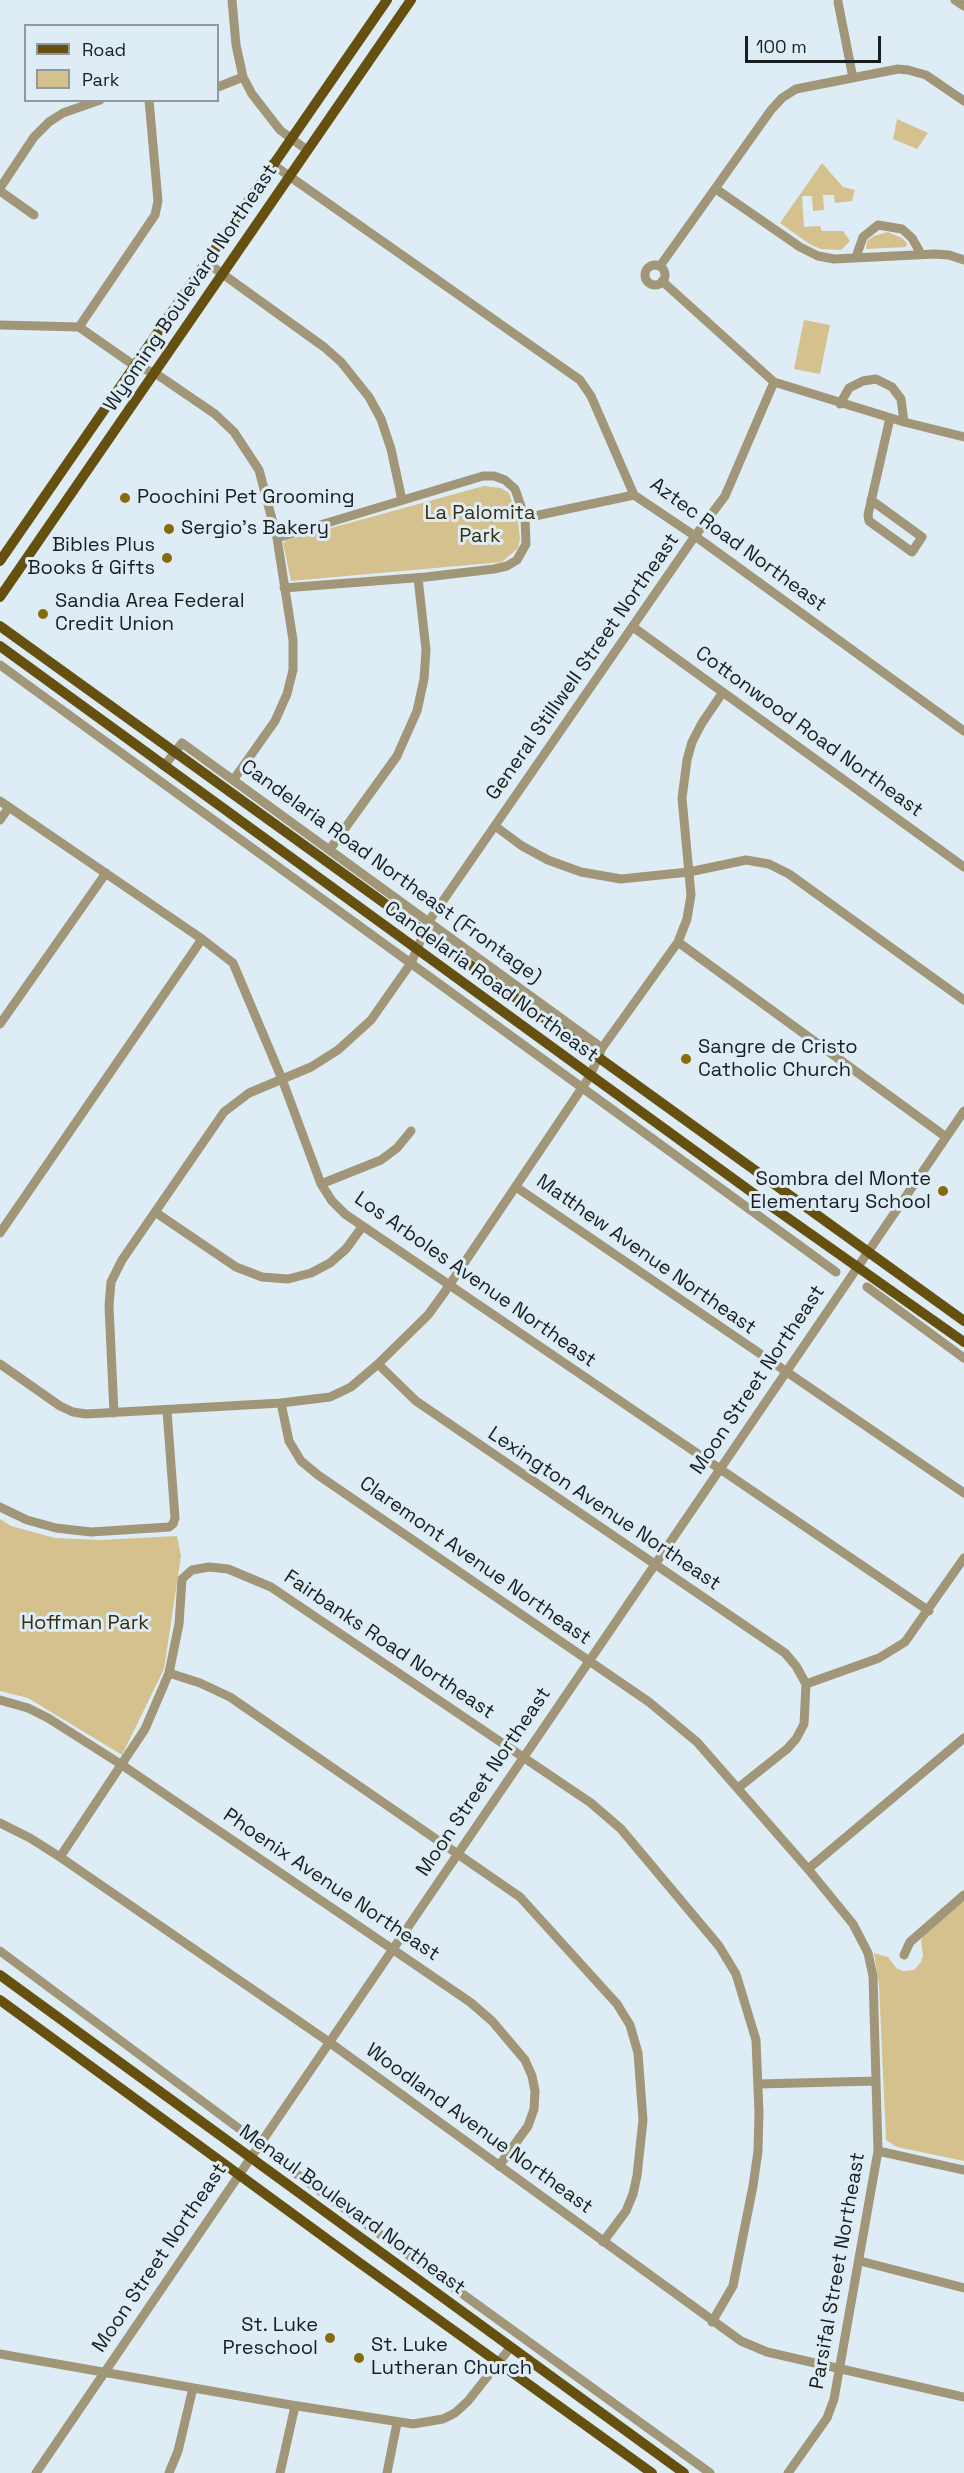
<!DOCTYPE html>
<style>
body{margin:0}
#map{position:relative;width:964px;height:2473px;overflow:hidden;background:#deedf5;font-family:"Space Grotesk",sans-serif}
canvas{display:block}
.legend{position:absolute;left:24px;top:24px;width:195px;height:78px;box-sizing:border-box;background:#deedf5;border:2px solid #8f9aa0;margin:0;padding:8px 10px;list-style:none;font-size:18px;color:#191e21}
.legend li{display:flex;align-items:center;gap:12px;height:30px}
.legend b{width:30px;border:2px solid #8f9aa0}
.scale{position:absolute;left:745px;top:36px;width:136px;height:27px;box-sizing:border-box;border:3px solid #191e21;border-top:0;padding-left:8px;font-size:18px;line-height:21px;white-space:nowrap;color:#191e21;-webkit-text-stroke:4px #deedf5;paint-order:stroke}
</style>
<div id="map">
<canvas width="964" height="2473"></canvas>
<ul class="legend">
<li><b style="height:8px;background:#65500f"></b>Road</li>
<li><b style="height:16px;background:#d5c18d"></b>Park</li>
</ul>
<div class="scale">100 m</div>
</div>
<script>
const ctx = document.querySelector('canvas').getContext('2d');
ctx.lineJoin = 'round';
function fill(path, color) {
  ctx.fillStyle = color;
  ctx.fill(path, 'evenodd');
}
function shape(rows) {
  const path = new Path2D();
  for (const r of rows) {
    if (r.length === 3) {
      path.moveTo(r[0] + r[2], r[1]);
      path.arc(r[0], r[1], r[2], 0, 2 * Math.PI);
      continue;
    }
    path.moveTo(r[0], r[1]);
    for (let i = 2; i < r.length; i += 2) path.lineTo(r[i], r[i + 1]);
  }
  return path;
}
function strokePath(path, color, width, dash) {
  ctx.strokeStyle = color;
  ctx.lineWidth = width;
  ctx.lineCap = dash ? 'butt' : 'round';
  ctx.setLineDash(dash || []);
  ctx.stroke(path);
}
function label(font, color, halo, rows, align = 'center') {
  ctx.font = font + ' "Space Grotesk",sans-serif';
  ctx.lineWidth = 6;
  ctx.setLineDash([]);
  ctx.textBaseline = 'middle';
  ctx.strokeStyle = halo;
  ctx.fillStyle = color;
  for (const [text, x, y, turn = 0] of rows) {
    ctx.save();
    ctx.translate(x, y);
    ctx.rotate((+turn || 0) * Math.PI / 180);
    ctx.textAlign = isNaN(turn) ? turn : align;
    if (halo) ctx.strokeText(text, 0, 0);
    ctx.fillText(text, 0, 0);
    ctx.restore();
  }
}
fill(shape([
 [897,119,928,133,917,149,893,139],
 [822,163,843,187,855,190,852,201,835,203,834,195,823,195,824,210,813,211,812,196,802,196,804,227,820,226,822,231,843,231,850,241,841,250,821,249,811,245,780,223],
 [888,232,902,238,907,243,906,247,866,249,867,241,874,236],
 [804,320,830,325,820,374,794,369],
 [484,486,501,488,509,493,518,519,520,539,518,548,502,562,291,581,283,543,287,540],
 [0,1519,11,1526,55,1538,100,1540,177,1536,181,1556,164,1669,122,1755,28,1698,0,1691],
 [964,1901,964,2161,897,2147,886,2140,879,1985,874,1953,888,1957,896,1968,903,1971,914,1970,921,1962,923,1955,921,1940,924,1935]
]), '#d5c18d');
strokePath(shape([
 [232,0,236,45,243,77,252,94,280,130,307,150],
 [955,0,964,6],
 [838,2,853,78],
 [218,87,243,77],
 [272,164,580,380,591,396,634,495,695,536,964,731],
 [0,188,34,137,49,122,63,113,100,100],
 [716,189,800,247,818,256,834,259,935,254,949,255,964,260],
 [0,191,34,215],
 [856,257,863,237,878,225,902,229,912,238,921,254],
 [206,262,324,347,341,362,369,397,381,419,391,449,402,500],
 [655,275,10],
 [660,266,771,110,782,98,796,89,898,69,908,70,926,75,964,101],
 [662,281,774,382,904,422,964,437],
 [0,325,79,327,135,366,155,373,215,414,234,432,259,470,277,538,293,640,293,670,287,694,275,721,234,779],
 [79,327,155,215,158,201,149,100],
 [840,404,849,388,863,381,876,379,892,387,901,399,904,422],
 [871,500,922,537,912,552,869,521,868,515,890,418],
 [525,518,634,495],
 [277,538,483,476,494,476,505,480,515,489,525,518,526,544,517,560,507,566,494,569,426,577,284,588],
 [633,627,964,867],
 [0,665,836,1272],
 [164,766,182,743,602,1048],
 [0,801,202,939,233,963,282,1079,321,1184,332,1201,345,1214,929,1611],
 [0,820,9,807],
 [495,826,522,846,548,860,581,872,621,879,689,872,746,860,769,864,789,874,964,1000],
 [330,849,397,756,417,711,424,679,426,650,418,578],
 [678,942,946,1137],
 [0,1024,106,873],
 [321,1184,381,1160,397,1148,411,1131],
 [516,1187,964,1493],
 [155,1212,236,1267,262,1277,288,1279,311,1273,330,1263,346,1249,362,1227],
 [0,1233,202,939],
 [867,1287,964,1358],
 [0,1364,60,1406,73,1412,86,1414,281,1403,330,1397,351,1387,378,1364,428,1315,444,1293,590,1076,602,1048,678,942,687,919,691,895,682,798,687,760,692,742,702,723,723,692],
 [378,1364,416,1401,785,1653,796,1666,806,1684,804,1724,796,1739,787,1749,738,1788],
 [281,1403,289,1441,301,1461,318,1475,649,1702,697,1742,808,1869,853,1924,868,1953,873,1976,878,2151,834,2399,827,2418,788,2473],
 [114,1413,109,1306,111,1282,122,1260,224,1112,249,1093,311,1067,338,1050,371,1020,411,963,429,921,695,536,725,496,774,382],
 [0,1507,27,1520,56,1528,91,1532,169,1527,173,1524,175,1518,167,1411],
 [169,1673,200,1683,230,1697,520,1897,617,2004,630,2025,638,2053,643,2120,637,2176,633,2194,626,2211,603,2242],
 [806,1684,879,1658,905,1642,964,1558],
 [0,1700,28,1708,48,1718,122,1765,470,2002,492,2021,525,2060,532,2076,535,2091,534,2109,528,2126,499,2166],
 [0,1823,30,1838,60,1857,329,2042,741,2341,767,2352,964,2397],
 [60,1857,145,1729,169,1673,179,1624,182,1579,192,1570,209,1567,228,1569,271,1587,591,1803,621,1829,719,1946,736,1974,756,2040,759,2113,758,2151,753,2186,733,2286,712,2322],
 [808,1869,964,1738],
 [0,1951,245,2133],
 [904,1955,910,1942,964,1895],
 [759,2084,876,2081],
 [878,2151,964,2170],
 [276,2159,710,2473],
 [860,2261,964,2288],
 [0,2354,285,2404,413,2424,443,2419,455,2413,468,2401,510,2348],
 [36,2473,964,1111],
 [169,2473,178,2451,193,2388],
 [280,2473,295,2406],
 [387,2473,397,2423]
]), '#a19678', 9);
strokePath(shape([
 [0,561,387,0],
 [0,597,411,0],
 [0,626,964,1321],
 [0,646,768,1204,964,1342],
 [0,1975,684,2473],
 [0,2000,357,2261,652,2473]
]), '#65500f', 10);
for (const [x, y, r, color] of [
 [125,498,6,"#876b08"],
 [169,529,6,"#876b08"],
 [167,558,6,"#876b08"],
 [43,614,6,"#876b08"],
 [686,1059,6,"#876b08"],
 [943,1191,6,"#876b08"],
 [330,2338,6,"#876b08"],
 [359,2358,6,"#876b08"]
]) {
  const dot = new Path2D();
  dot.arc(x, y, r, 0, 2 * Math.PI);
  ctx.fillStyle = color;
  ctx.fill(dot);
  strokePath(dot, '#deedf5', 2);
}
label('20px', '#191e21', '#deedf5', [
 ["Wyoming Boulevard Northeast",191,288,-56],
 ["Aztec Road Northeast",738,545,36],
 ["General Stillwell Street Northeast",583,667,-55],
 ["Cottonwood Road Northeast",809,732,36],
 ["Candelaria Road Northeast (Frontage)",391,872,36],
 ["Candelaria Road Northeast",491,982,36],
 ["Matthew Avenue Northeast",646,1255,35],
 ["Los Arboles Avenue Northeast",475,1280,35],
 ["Moon Street Northeast",758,1380,-56],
 ["Lexington Avenue Northeast",604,1509,34],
 ["Claremont Avenue Northeast",475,1561,35],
 ["Fairbanks Road Northeast",389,1645,34],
 ["Moon Street Northeast",484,1782,-56],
 ["Phoenix Avenue Northeast",331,1885,34],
 ["Woodland Avenue Northeast",479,2129,36],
 ["Menaul Boulevard Northeast",352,2210,36],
 ["Moon Street Northeast",160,2258,-56],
 ["Parsifal Street Northeast",838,2271,-80]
]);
label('20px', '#191e21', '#deedf5', [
 ["Poochini Pet Grooming",137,498],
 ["Sergio's Bakery",181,529],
 ["Bibles Plus",155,546,"right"],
 ["Books & Gifts",155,569,"right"],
 ["Sandia Area Federal",55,602],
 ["Credit Union",55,625],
 ["Sangre de Cristo",698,1048],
 ["Catholic Church",698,1071],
 ["Sombra del Monte",931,1180,"right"],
 ["Elementary School",931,1203,"right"],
 ["St. Luke",318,2326,"right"],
 ["Preschool",318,2349,"right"],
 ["St. Luke",371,2346],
 ["Lutheran Church",371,2369]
], 'left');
label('20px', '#382d0c', '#deedf5', [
 ["La Palomita",480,514],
 ["Park",480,537],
 ["Hoffman Park",85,1624]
]);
</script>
